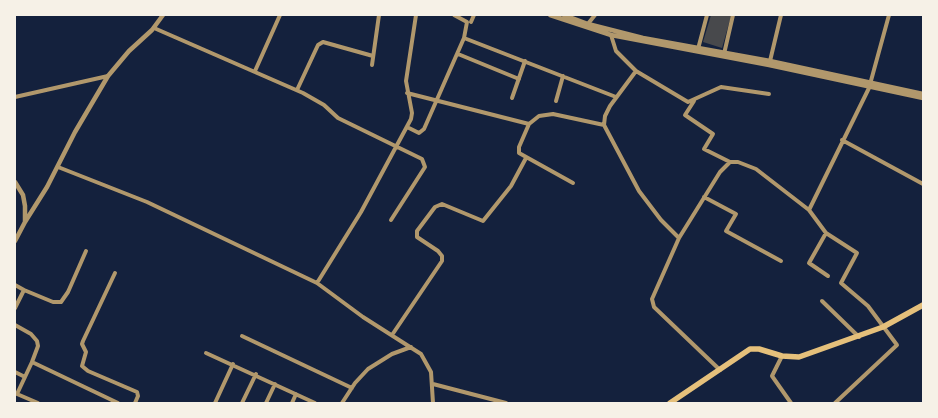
<!DOCTYPE html>
<style>
body{margin:0}
#map{position:relative;width:938px;height:418px;overflow:hidden;background:#14213d;font-family:"Source Serif 4",serif}
canvas{display:block}
.frame{position:absolute;inset:0;border:16px solid #f6f1e7;pointer-events:none}
</style>
<div id="map">
<canvas width="938" height="418"></canvas>
<div class="frame"></div>
</div>
<script>
const ctx = document.querySelector('canvas').getContext('2d');
ctx.lineJoin = 'round';
function fill(path, color) {
  ctx.fillStyle = color;
  ctx.fill(path, 'evenodd');
}
function shape(rows) {
  const path = new Path2D();
  for (const r of rows) {
    path.moveTo(r[0], r[1]);
    for (let i = 2; i < r.length; i += 2) path.lineTo(r[i], r[i + 1]);
  }
  return path;
}
function strokePath(path, color, width, dash) {
  ctx.strokeStyle = color;
  ctx.lineWidth = width;
  ctx.lineCap = dash ? 'butt' : 'round';
  ctx.setLineDash(dash || []);
  ctx.stroke(path);
}
fill(shape([
 [711,15,731,16,722,48,703,42]
]), '#48494c');
strokePath(shape([
 [454,15,467,22,464,38,616,97],
 [471,22,474,15],
 [587,25,595,15],
 [154,28,303,93,324,105,338,118,422,159,425,167,391,220],
 [611,35,616,51,636,71,610,106,605,116,604,125,639,191,661,220,679,238,652,299,654,307,720,370],
 [698,49,707,15],
 [458,54,519,79],
 [724,54,733,15],
 [770,61,781,15],
 [372,65,379,15],
 [255,71,280,15],
 [636,71,688,102,721,87,769,94],
 [297,90,318,45,323,42,373,56],
 [407,93,529,124,539,116,553,114,604,125],
 [15,97,108,76],
 [512,98,525,61],
 [556,101,563,76],
 [694,101,685,115,713,134,704,149,730,162],
 [529,124,519,147,519,153,573,183],
 [407,127,419,133,424,129,464,38],
 [842,140,923,184],
 [58,167,147,202,317,283,363,317,421,354,431,372,433,403],
 [704,197,736,214,726,231,781,261],
 [809,210,869,88,889,15],
 [826,233,809,263,828,276],
 [679,238,720,172,730,162,738,162,756,169,809,210,826,233,857,253,841,283,868,306,897,345,835,403],
 [115,273,83,341,82,344,86,352,82,366,88,371,137,392,138,396,135,403],
 [317,283,361,212,411,119,412,113,406,81,416,15],
 [15,285,24,290,15,308],
 [24,290,53,302,61,302,68,292,86,251],
 [822,301,859,337],
 [15,325,31,334,37,341,38,346,32,362,118,403],
 [392,335,442,261,442,256,438,251,417,237,417,231,435,207,442,204,483,221,511,186,526,158],
 [242,336,352,388],
 [206,353,315,403],
 [782,356,772,376,791,403],
 [32,362,17,394,38,403],
 [15,372,25,377],
 [433,384,506,403],
 [215,403,233,364],
 [242,403,256,374],
 [266,403,275,384],
 [292,403,296,394],
 [342,403,355,383,368,369,392,354,411,347]
]), '#b1986c', 4);
strokePath(shape([
 [550,15,611,35,769,65,923,98],
 [564,15,588,24,643,38,770,61,923,94],
 [15,182,23,195,25,206,25,222,15,241],
 [25,222,47,187,75,132,108,76,129,51,152,30,163,15]
]), '#b1986c', 4.5);
strokePath(shape([
 [670,403,750,349,759,349,782,356,799,357,883,327,923,305]
]), '#e5c07b', 5.5);
</script>
